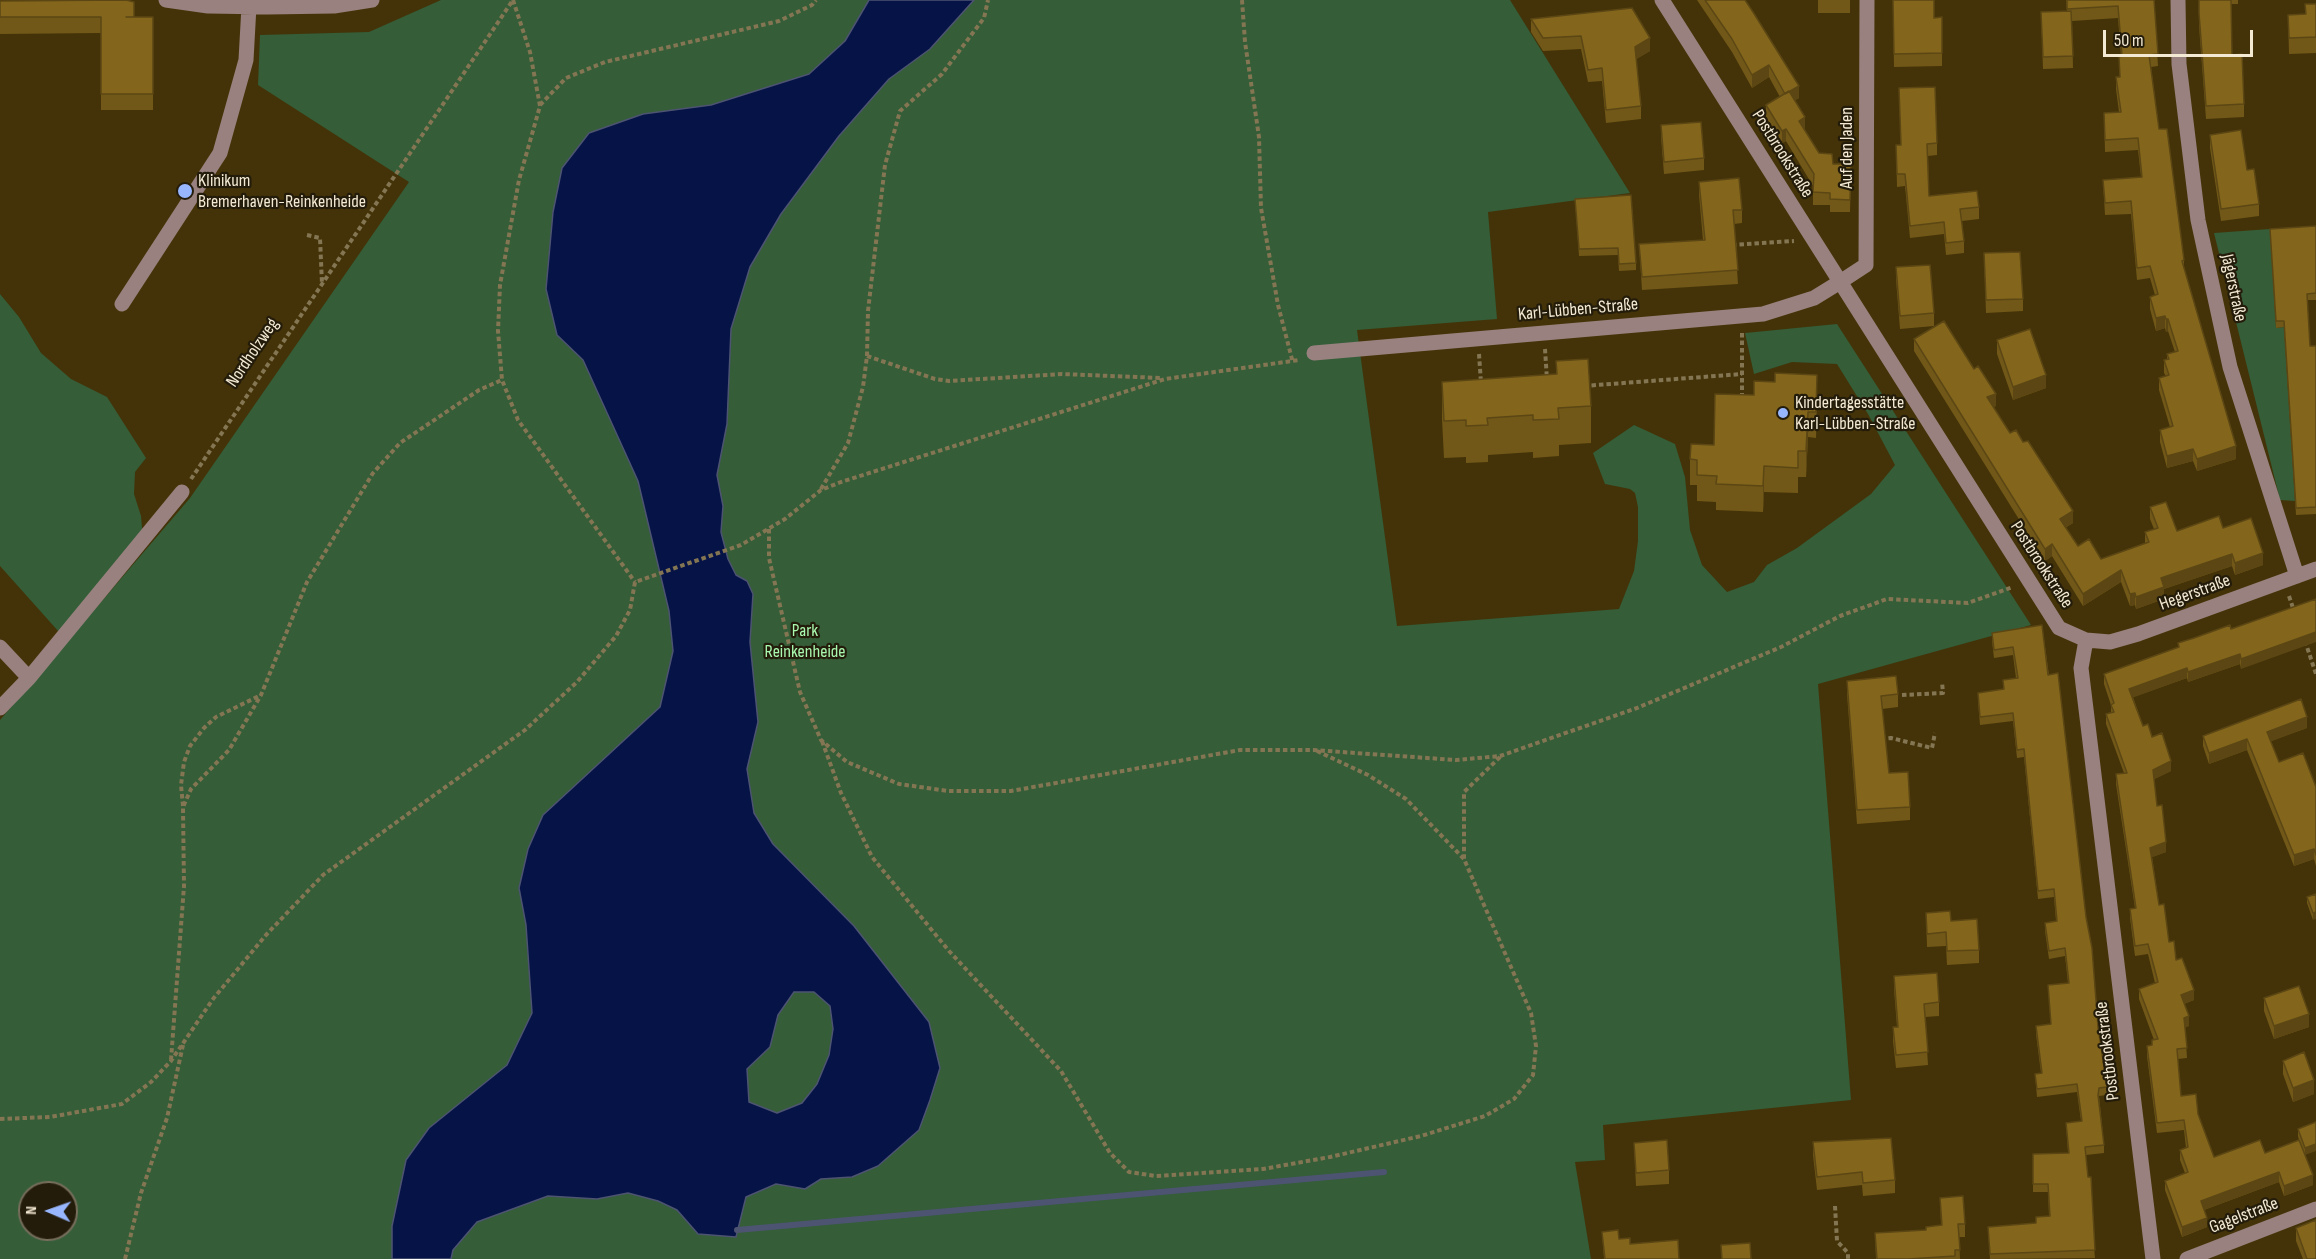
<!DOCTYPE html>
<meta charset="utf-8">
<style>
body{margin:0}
#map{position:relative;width:2316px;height:1259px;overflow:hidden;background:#443308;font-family:"Sofia Sans Condensed",sans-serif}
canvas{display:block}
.north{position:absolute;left:18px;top:1181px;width:60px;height:60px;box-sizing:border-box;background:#241c0b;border:2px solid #776e5b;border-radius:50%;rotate:272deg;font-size:16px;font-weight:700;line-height:24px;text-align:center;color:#f4ead4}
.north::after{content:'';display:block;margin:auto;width:21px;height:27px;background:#97b6fd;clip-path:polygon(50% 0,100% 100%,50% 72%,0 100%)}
.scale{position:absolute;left:2103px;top:30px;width:150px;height:27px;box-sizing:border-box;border:3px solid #f4ead4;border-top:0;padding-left:8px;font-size:18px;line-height:21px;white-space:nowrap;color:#f4ead4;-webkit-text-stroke:4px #241c0b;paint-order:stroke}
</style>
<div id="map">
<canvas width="2316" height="1259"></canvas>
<div class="north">N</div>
<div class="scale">50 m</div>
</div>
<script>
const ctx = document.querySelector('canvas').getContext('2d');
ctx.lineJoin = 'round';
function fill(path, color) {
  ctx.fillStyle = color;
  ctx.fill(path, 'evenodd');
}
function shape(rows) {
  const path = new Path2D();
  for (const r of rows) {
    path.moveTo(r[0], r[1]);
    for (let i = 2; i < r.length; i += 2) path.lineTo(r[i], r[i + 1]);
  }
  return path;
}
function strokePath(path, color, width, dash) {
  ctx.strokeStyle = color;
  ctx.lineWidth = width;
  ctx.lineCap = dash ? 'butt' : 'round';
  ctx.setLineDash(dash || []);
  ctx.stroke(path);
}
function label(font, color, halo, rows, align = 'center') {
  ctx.font = font + ' "Sofia Sans Condensed",sans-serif';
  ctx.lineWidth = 4.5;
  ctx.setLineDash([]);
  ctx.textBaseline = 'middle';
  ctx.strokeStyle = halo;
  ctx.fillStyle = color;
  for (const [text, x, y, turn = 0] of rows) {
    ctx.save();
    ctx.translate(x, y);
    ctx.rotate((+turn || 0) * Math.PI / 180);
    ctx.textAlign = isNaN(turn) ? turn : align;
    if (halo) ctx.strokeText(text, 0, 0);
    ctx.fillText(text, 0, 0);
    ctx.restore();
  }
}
fill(shape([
 [441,0,1510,0,1630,193,1488,212,1497,319,1357,330,1397,626,1619,609,1634,571,1638,541,1638,507,1635,493,1630,489,1605,484,1593,453,1634,425,1675,444,1685,477,1690,530,1702,565,1727,592,1754,582,1767,565,1797,548,1871,494,1895,465,1868,414,1837,364,1792,362,1754,374,1745,333,1837,324,2031,625,1818,684,1851,1100,1603,1125,1605,1160,1575,1162,1591,1259,0,1259,0,720,190,498,409,182,258,85,260,35,369,32],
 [30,1193,66,1193,66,1229,30,1229],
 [2270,229,2276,328,2284,327,2295,501,2280,500,2214,233],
 [0,294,19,317,41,353,71,379,107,397,146,458,135,472,134,494,141,516,143,539,59,632,0,566]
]), '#345d38');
const water = shape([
 [869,0,974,0,930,49,889,79,839,136,781,214,750,267,731,329,727,424,717,475,723,506,721,532,728,559,736,575,747,581,753,594,750,642,758,722,747,769,754,813,773,844,854,926,929,1022,940,1068,930,1100,919,1130,878,1166,852,1177,821,1179,805,1189,776,1184,746,1197,736,1237,698,1234,677,1210,658,1201,628,1193,597,1199,548,1196,477,1222,453,1250,451,1259,392,1259,392,1226,406,1160,429,1128,507,1065,532,1013,526,925,519,888,528,849,543,815,660,707,673,651,669,611,638,481,583,360,557,335,546,289,553,212,562,168,589,133,643,114,711,105,809,74,845,41,869,0],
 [794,992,814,992,830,1006,833,1029,829,1055,817,1084,802,1103,777,1113,749,1102,747,1069,770,1047,778,1015,794,992]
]);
fill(water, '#061346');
strokePath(water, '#4d5471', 1.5);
strokePath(shape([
 [737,1230,1384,1172]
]), '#4d5471', 6);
strokePath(shape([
 [513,0,530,52,540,106,519,180,500,285,498,331,502,380,518,420,635,582],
 [1242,0,1245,42,1259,137,1261,208,1278,305,1293,363],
 [540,105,566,78,605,62,779,21,812,5,816,0],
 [307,235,320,238,322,284],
 [1732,245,1794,241],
 [1742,333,1742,397],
 [1545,349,1547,380],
 [1479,354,1481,383],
 [867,356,935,379,949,381,1062,374,1161,378],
 [1584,386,1742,374],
 [191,479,513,0],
 [821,489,848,443,863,387,867,356,868,311,885,165,900,111,942,74,984,18,988,0],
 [769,529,769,558,800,692,821,740,847,762,899,784,948,791,1011,791,1240,750,1313,750,1456,760,1500,756,1637,708,1781,647,1840,616,1887,599,1968,603,2013,587],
 [2289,596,2294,611],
 [2305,641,2316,674],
 [1902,695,1943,693,1942,682],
 [1881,739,1891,738,1932,748,1935,733],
 [822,741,841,793,872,857,949,951,1061,1071,1110,1153,1129,1172,1156,1176,1263,1169,1330,1157,1421,1136,1485,1116,1514,1099,1533,1075,1536,1046,1531,1013,1464,859,1464,792,1500,757],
 [1317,751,1368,775,1406,799,1464,859],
 [183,806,181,785,184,762,190,746,204,728,216,717,259,696],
 [171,1060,184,886,183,807,191,789,229,750,261,695,307,582,373,473,400,443,479,390,502,380],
 [0,1119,50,1117,122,1104,151,1082,171,1061,213,999,266,935,323,875,525,730,577,682,616,636,630,610,635,582,741,545,785,519,821,490,841,482,1165,379,1299,360],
 [1835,1206,1837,1241,1848,1253,1848,1259],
 [125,1259,141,1193,167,1118,183,1045]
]), '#847653', 4, [4.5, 3]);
strokePath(shape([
 [166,0,208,6,268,7,334,6,372,0],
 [1662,0,2059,628,2086,640,2110,642,2138,634,2316,569],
 [2178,0,2179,64,2198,220,2230,367,2297,576],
 [122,304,220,153,246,60,249,6],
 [1314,353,1763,314,1814,298,1840,282,1866,265,1867,0],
 [2086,640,2081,668,2153,1259],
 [0,647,29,678],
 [0,708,29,678,182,492],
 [2187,1259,2316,1209]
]), '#98817e', 15);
fill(shape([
 [1697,0,1745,0,1799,98,1795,100,1805,130,1819,153,1833,164,1851,164,1850,212,1830,212,1830,205,1813,205,1813,186,1786,141,1782,143,1766,117,1766,105,1780,97,1769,77,1752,88,1732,52],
 [1818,0,1850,0,1850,13,1818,13],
 [1893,0,1934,18,1942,17,1942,66,1894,67],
 [2066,0,2154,0,2158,66,2151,67,2159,129,2184,260,2184,270,2236,459,2197,471,2193,461,2167,468,2160,442,2160,430,2170,427,2159,390,2159,378,2166,376,2164,373,2164,360,2167,360,2167,354,2175,352,2168,331,2166,332,2165,328,2156,331,2150,309,2150,297,2155,295,2150,278,2137,280,2131,214,2105,215,2103,180,2141,177,2138,150,2105,152,2104,113,2119,112,2116,89,2116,77,2120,77,2119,57,2121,56,2118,18,2072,21,2073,68,2043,69,2041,12,2067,11],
 [2199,0,2238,0,2238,4,2231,4,2232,55,2244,104,2244,117,2206,119,2199,26],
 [0,1,134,17,153,17,153,110,101,110,101,33,0,34],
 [2305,4,2316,4,2316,53,2289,54,2288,15,2305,14],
 [1531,19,1650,51,1636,59,1641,106,1641,119,1606,123,1602,81,1588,82,1581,49,1543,51,1531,32],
 [1661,125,1704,158,1704,170,1664,174,1661,137],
 [2210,135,2247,170,2259,204,2259,216,2221,221,2210,148],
 [1937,143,1937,155,1928,156,1929,196,1979,207,1979,219,1962,221,1964,241,1964,253,1946,255,1944,234,1910,238,1905,186,1897,187,1896,145],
 [1699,182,1742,210,1742,223,1734,224,1738,284,1642,290,1639,244,1703,240,1699,195],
 [1575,199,1636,263,1636,270,1619,271,1618,255,1579,256],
 [2316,226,2316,300,2307,300,2310,346,2316,346,2316,514,2296,515,2284,327,2276,328,2270,235],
 [1984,253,2023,299,2023,311,1986,313],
 [1896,267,1934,313,1934,326,1900,329,1896,280],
 [1914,339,1974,369,1996,406,1993,407,2010,433,2073,523,2065,528,2078,546,2101,559,2145,543,2145,532,2154,529,2150,519,2150,507,2177,531,2223,528,2263,565,2235,575,2232,566,2164,589,2164,599,2136,609,2135,605,2130,606,2121,582,2083,606,2052,556,2045,561,1914,351],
 [1997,340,2046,388,2013,400,1997,354],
 [1556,361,1591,406,1591,443,1559,445,1559,456,1533,458,1533,452,1488,455,1488,462,1466,463,1466,457,1444,458,1442,419,1442,382,1556,374],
 [1817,400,1816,438,1808,437,1806,477,1798,477,1798,493,1764,492,1763,512,1716,510,1716,502,1697,501,1697,485,1690,485,1690,459,1714,445],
 [2307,603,2241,669,2240,664,2188,682,2187,678,2133,697,2143,726,2152,737,2171,771,2154,779,2157,806,2166,852,2152,857,2159,905,2169,942,2176,960,2194,1000,2184,1004,2189,1026,2185,1027,2187,1058,2178,1059,2181,1096,2198,1114,2214,1157,2265,1153,2299,1140,2298,1136,2298,1129,2316,1122,2305,1155,2313,1185,2284,1196,2279,1182,2204,1210,2207,1227,2182,1237,2165,1190,2165,1181,2185,1173,2180,1160,2180,1150,2186,1148,2184,1130,2157,1133,2147,1056,2147,1046,2152,1045,2152,1040,2154,1040,2139,999,2139,989,2155,983,2148,954,2135,956,2130,918,2130,909,2135,908,2116,784,2116,774,2124,773,2106,724,2106,714,2111,712,2111,705,2104,684,2104,674,2178,647,2178,643,2231,629],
 [2042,625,2098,1027,2107,1087,2107,1095,2099,1096,2104,1145,2104,1153,2086,1155,2095,1258,1990,1259,1988,1227,2036,1223,2049,1216,2048,1192,2033,1192,2033,1154,2068,1153,2066,1123,2081,1121,2077,1092,2037,1097,2035,1074,2041,1073,2036,1034,2036,1026,2051,1024,2048,985,2068,983,2065,956,2049,959,2045,931,2045,923,2056,921,2054,897,2038,899,2024,757,2017,758,2013,721,1980,725,1978,701,1978,693,2003,690,2003,680,2016,678,2013,655,1994,658,1992,641,1992,633],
 [1847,681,1898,694,1898,707,1882,709,1889,773,1910,807,1910,820,1857,824,1847,694],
 [2307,728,2270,741,2279,762,2316,787,2316,866,2314,859,2294,866,2247,750,2209,764,2203,746,2203,736],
 [2316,894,2313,920,2307,903,2307,897],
 [1926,913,1951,921,1979,950,1979,963,1947,965,1946,946,1927,947],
 [1894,976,1939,1002,1939,1016,1925,1017,1928,1065,1896,1068,1893,1041,1893,1027,1897,1027,1894,989],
 [2264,998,2309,1027,2274,1039,2264,1011],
 [2283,1061,2314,1094,2293,1102,2283,1074],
 [1813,1142,1895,1180,1895,1193,1863,1196,1862,1185,1817,1190,1813,1155],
 [1634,1143,1669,1170,1669,1184,1636,1186],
 [1940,1198,1965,1224,1965,1237,1959,1237,1960,1259,1876,1259,1875,1233,1926,1230,1941,1225],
 [2296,1228,2316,1259,2303,1259,2296,1241],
 [1602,1232,1630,1244,1679,1259,1604,1259]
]), '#715818');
fill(shape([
 [1650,38,1650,51,1635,60,1635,47],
 [1769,65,1769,77,1752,88,1752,75],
 [1799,86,1799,98,1786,106,1786,94],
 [1805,117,1805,130,1799,121],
 [1786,129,1786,141,1782,143,1782,131],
 [2165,316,2165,328,2156,331,2156,318],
 [2166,319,2168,319,2168,331,2166,332],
 [1817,375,1817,400,1816,438,1816,412],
 [2046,375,2046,388,2013,400,2013,387],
 [1996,394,1996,406,1987,409,1987,397],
 [1808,412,1808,437,1806,477,1806,451],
 [2236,446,2236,459,2197,471,2197,459],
 [2193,449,2193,461,2167,468,2167,456],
 [1764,466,1764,492,1763,512,1763,486],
 [2073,511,2073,523,2060,531,2060,519],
 [2052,544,2052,556,2045,561,2045,549],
 [2263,553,2263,565,2235,575,2235,563],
 [2232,554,2232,566,2164,589,2164,599,2136,609,2136,597,2161,578],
 [2121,570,2121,582,2083,606,2083,594],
 [2135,593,2135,605,2130,606,2130,594],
 [2316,632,2316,642,2241,669,2241,659],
 [2240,654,2240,664,2188,682,2188,672],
 [2187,668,2187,678,2129,699,2129,689],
 [2307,717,2307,728,2267,743,2267,732],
 [2247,739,2247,750,2209,764,2209,753],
 [2171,761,2171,771,2153,780,2153,770],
 [2166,842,2166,852,2150,858,2150,848],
 [2314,849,2314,859,2294,866,2294,855],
 [2316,912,2316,919,2313,920,2313,913],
 [2194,990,2194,1000,2181,1005,2181,995],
 [2309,1014,2309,1027,2274,1039,2274,1026],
 [2189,1016,2189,1026,2184,1028,2184,1018],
 [2314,1080,2314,1094,2293,1102,2293,1088],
 [2316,1144,2316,1151,2305,1155,2305,1148],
 [2279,1172,2279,1182,2201,1211,2201,1201],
 [2313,1175,2313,1185,2284,1196,2284,1186],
 [2207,1218,2207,1227,2182,1237,2182,1227]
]), '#5c4714');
const building = shape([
 [126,0,134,2,134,17,126,17,153,17,153,94,101,94,101,17,0,17,0,1,126,0],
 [1705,0,1745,0,1753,12,1799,86,1785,94,1769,65,1752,75,1732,39,1705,0],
 [1893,0,1934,0,1934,18,1942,17,1942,53,1894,54,1893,0],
 [2067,0,2154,0,2158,54,2149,55,2159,129,2167,129,2184,260,2182,261,2236,446,2197,459,2193,449,2167,456,2160,430,2173,426,2159,378,2169,375,2164,360,2169,359,2167,354,2178,351,2168,319,2166,319,2165,316,2156,318,2150,297,2158,294,2150,266,2137,268,2131,201,2105,203,2103,180,2142,177,2138,138,2105,140,2104,113,2121,112,2116,77,2120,77,2119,57,2122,56,2118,6,2067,9,2067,0],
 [2199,0,2231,0,2232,55,2242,54,2244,104,2206,106,2199,13,2199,0],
 [2305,4,2316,4,2316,37,2289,38,2288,15,2306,14,2305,4],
 [1632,8,1650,38,1635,47,1641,106,1606,110,1602,68,1588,70,1581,36,1543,38,1531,19,1632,8],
 [2071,11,2073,56,2043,57,2041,12,2071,11],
 [1935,87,1937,143,1927,144,1929,196,1977,191,1979,207,1960,209,1964,241,1946,243,1944,222,1910,226,1905,174,1897,174,1896,145,1901,145,1899,88,1935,87],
 [1789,91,1805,117,1799,121,1819,153,1832,154,1833,164,1851,164,1850,200,1830,199,1830,193,1813,192,1814,174,1786,129,1782,131,1766,105,1789,91],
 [1701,122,1704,158,1664,162,1661,125,1701,122],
 [2241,130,2247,170,2254,169,2259,204,2221,209,2210,135,2241,130],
 [1739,178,1742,210,1733,210,1738,270,1642,277,1639,244,1705,240,1699,182,1739,178],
 [1631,195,1636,263,1619,264,1618,248,1579,249,1575,199,1631,195],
 [2316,226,2316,293,2307,294,2310,346,2316,346,2316,507,2296,508,2284,321,2276,321,2270,229,2316,226],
 [2020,252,2023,299,1986,300,1984,253,2020,252],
 [1930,265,1934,313,1900,316,1896,267,1930,265],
 [1944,321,1974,369,1978,366,1996,394,1987,397,2010,433,2016,430,2023,442,2028,441,2073,511,2060,519,2078,546,2089,539,2101,559,2149,542,2145,532,2158,528,2150,507,2166,502,2177,531,2219,516,2223,528,2251,518,2263,553,2235,563,2232,554,2161,578,2164,587,2136,597,2135,593,2130,594,2121,570,2083,594,2052,544,2045,549,1914,339,1944,321],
 [2030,329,2046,375,2013,387,1997,340,2030,329],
 [1588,359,1591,406,1558,408,1559,419,1533,420,1533,415,1487,418,1488,425,1466,426,1466,420,1444,421,1442,382,1557,374,1556,361,1588,359],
 [1775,373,1817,375,1816,412,1808,412,1806,451,1798,451,1798,468,1764,466,1763,486,1716,484,1717,476,1697,475,1697,460,1690,459,1691,444,1714,445,1715,394,1754,395,1754,381,1775,382,1775,373],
 [2316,599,2316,632,2241,659,2240,654,2188,672,2187,668,2129,689,2143,726,2148,724,2152,737,2162,733,2171,761,2153,770,2157,806,2162,805,2166,842,2150,848,2159,905,2164,904,2169,942,2174,941,2176,960,2182,958,2194,990,2181,995,2189,1016,2184,1018,2187,1048,2177,1049,2181,1096,2196,1094,2198,1114,2214,1157,2260,1140,2265,1153,2299,1140,2313,1175,2284,1186,2279,1172,2201,1201,2207,1218,2182,1227,2165,1181,2188,1172,2180,1150,2188,1147,2184,1120,2157,1123,2147,1046,2152,1045,2152,1040,2158,1039,2139,989,2158,982,2148,944,2135,946,2130,909,2136,908,2116,774,2127,773,2106,714,2114,712,2111,705,2114,703,2104,674,2179,647,2178,643,2194,638,2230,625,2231,629,2316,599],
 [2042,625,2048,675,2058,673,2086,917,2092,948,2098,1027,2107,1087,2099,1088,2098,1095,2104,1145,2085,1147,2088,1177,2091,1177,2095,1250,1990,1254,1988,1227,2036,1223,2036,1217,2050,1216,2048,1184,2033,1184,2033,1154,2069,1153,2066,1123,2082,1121,2077,1084,2037,1089,2035,1074,2042,1073,2036,1026,2051,1024,2048,985,2069,983,2065,948,2049,951,2045,923,2057,921,2054,889,2038,891,2024,749,2017,750,2013,713,1980,717,1978,693,2004,689,2003,680,2018,678,2013,647,1994,650,1992,633,2042,625],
 [1896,676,1898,694,1881,696,1889,773,1908,772,1910,807,1857,810,1847,681,1896,676],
 [2301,699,2307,717,2267,732,2279,762,2303,753,2316,787,2316,855,2314,849,2294,855,2247,739,2209,753,2203,736,2301,699],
 [2316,894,2316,912,2313,913,2307,897,2316,894],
 [1950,911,1951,921,1977,919,1979,950,1947,951,1946,932,1927,934,1926,913,1950,911],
 [1937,973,1939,1002,1924,1004,1928,1052,1896,1055,1893,1027,1898,1027,1894,976,1937,973],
 [2299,986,2309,1014,2274,1026,2264,998,2299,986],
 [2304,1052,2314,1080,2293,1088,2283,1061,2304,1052],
 [2316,1122,2316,1144,2305,1148,2298,1129,2316,1122],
 [1891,1138,1895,1180,1863,1183,1862,1172,1817,1177,1813,1142,1891,1138],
 [1667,1140,1669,1170,1636,1173,1634,1143,1667,1140],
 [1963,1196,1965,1224,1958,1224,1960,1250,1955,1250,1955,1256,1908,1259,1877,1259,1875,1233,1926,1230,1926,1227,1942,1225,1940,1198,1963,1196],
 [2316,1220,2316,1259,2307,1259,2296,1228,2316,1220],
 [1618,1230,1619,1239,1630,1238,1630,1244,1678,1240,1679,1259,1605,1259,1602,1232,1618,1230],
 [1750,1243,1751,1259,1722,1259,1721,1245,1750,1243]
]);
fill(building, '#83661c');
strokePath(building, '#5c4714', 1.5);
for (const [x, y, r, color] of [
 [185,191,8,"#97b6fd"],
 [1783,413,6,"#97b6fd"]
]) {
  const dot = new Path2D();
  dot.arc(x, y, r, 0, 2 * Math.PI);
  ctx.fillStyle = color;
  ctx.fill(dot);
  strokePath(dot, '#241c0b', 2);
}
label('18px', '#f4ead4', '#241c0b', [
 ["Auf den Jaden",1847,148,-90],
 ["Postbrookstraße",1782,154,58],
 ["Jägerstraße",2233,288,78],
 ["Karl-Lübben-Straße",1578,310,-5],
 ["Nordholzweg",253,353,-56],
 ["Postbrookstraße",2041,565,57],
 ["Hegerstraße",2195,593,-20],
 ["Postbrookstraße",2108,1051,-97],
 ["Gagelstraße",2244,1216,-21]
]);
label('18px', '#f4ead4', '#241c0b', [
 ["Klinikum",198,181],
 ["Bremerhaven-Reinkenheide",198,202],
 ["Kindertagesstätte",1795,403],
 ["Karl-Lübben-Straße",1795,424]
], 'left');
label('18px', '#a9f8af', '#241c0b', [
 ["Park",805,631],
 ["Reinkenheide",805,652]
]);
</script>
